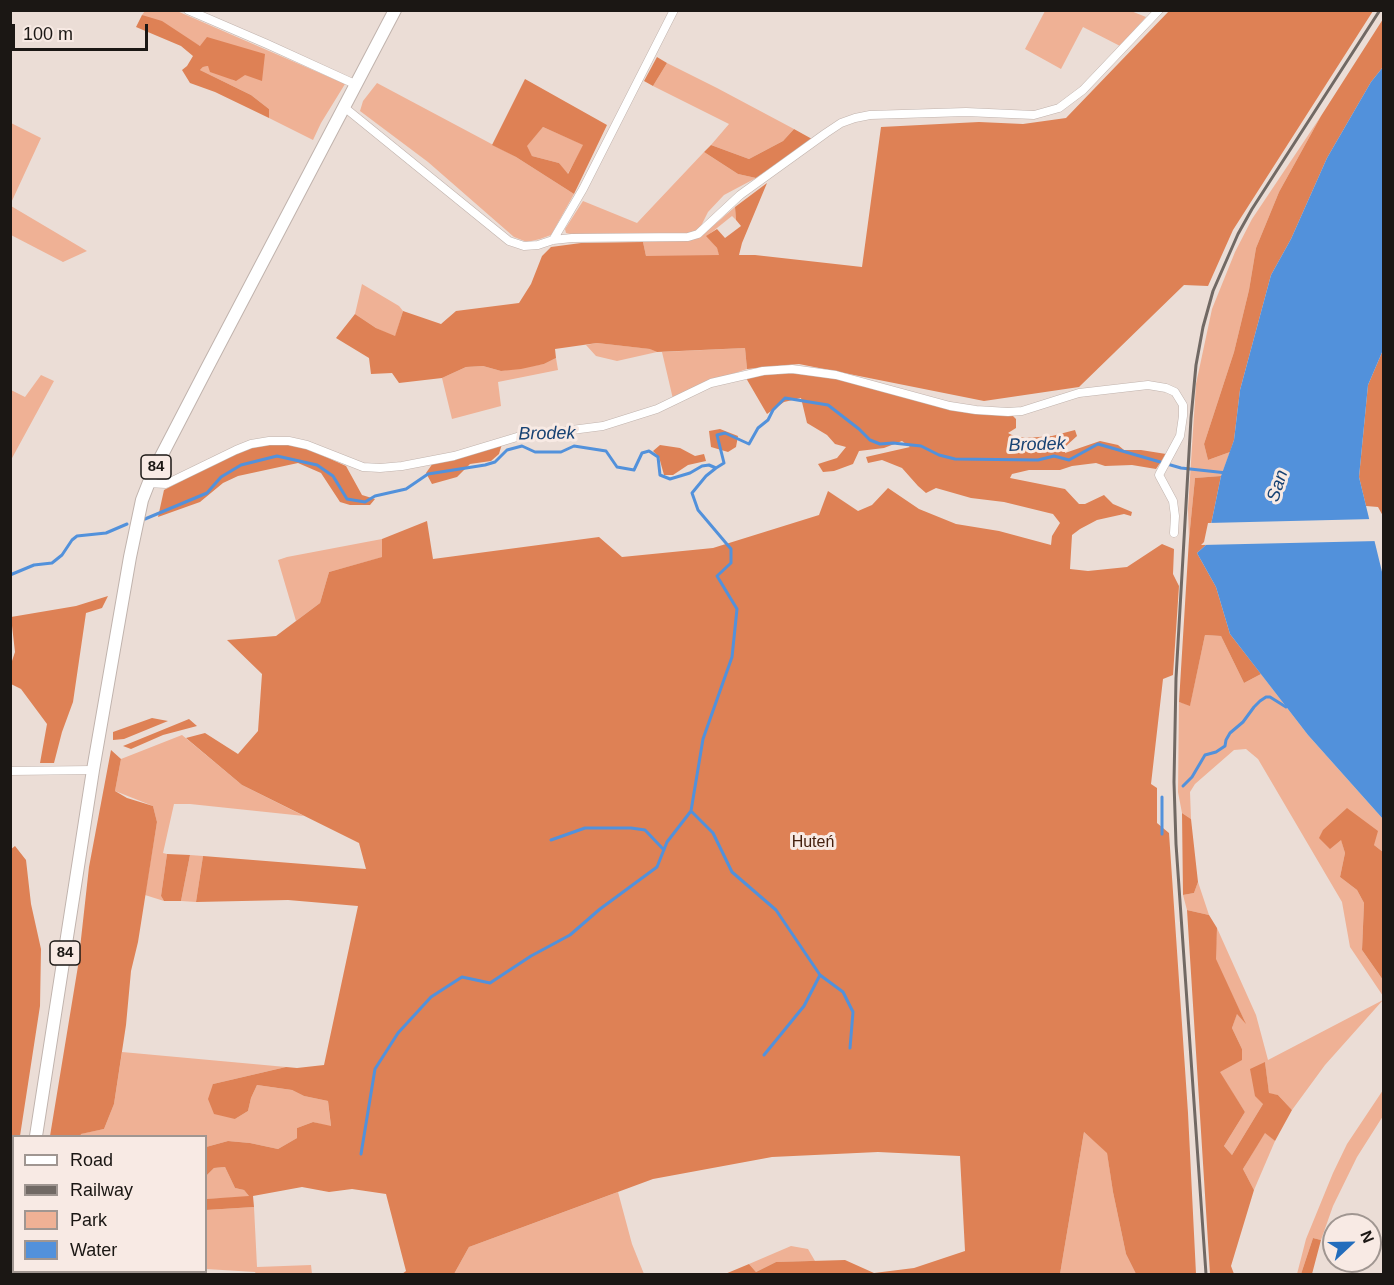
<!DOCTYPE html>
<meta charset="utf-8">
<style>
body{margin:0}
#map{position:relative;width:1394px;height:1285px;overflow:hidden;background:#ebddd6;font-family:Helvetica,sans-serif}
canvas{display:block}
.frame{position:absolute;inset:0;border:12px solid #1b1714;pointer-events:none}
.legend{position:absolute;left:12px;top:1135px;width:195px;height:138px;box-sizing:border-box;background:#f8eae4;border:2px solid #a09691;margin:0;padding:8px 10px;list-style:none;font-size:18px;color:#1b1714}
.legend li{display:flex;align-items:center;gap:12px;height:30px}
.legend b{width:30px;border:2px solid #a09691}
.north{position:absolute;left:1322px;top:1213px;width:60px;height:60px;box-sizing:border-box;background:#f8eae4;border:2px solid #a09691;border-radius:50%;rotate:68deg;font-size:16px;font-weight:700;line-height:24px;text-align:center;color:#1b1714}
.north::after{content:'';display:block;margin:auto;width:21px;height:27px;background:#236dbc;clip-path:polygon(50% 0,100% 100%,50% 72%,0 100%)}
.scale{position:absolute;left:12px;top:24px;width:136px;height:27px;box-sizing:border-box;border:3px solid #1b1714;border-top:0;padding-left:8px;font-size:18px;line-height:21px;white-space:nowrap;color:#1b1714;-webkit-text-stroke:4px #f8eae4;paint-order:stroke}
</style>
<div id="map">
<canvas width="1394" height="1285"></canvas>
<div class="frame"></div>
<ul class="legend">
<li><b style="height:8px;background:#fff"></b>Road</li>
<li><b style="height:8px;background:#716964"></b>Railway</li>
<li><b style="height:16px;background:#efb195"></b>Park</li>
<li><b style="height:16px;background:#5291db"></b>Water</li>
</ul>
<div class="north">N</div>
<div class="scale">100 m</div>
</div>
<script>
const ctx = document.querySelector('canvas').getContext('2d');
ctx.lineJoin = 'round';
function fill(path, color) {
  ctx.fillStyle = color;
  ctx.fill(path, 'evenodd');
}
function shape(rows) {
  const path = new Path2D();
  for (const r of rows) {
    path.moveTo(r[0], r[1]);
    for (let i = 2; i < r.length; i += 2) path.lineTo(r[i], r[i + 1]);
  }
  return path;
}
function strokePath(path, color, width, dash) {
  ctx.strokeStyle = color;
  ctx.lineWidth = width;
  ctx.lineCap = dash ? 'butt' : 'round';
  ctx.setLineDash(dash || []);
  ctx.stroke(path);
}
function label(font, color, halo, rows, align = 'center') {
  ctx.font = font + ' Helvetica,sans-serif';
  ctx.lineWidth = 6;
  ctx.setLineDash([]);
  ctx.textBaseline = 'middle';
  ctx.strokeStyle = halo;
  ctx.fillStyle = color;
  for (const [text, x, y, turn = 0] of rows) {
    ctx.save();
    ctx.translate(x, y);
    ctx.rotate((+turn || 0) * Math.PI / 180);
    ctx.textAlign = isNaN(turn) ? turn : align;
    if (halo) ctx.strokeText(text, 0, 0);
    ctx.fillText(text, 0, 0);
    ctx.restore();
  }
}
fill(shape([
 [145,11,177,11,345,84,321,123,313,140,269,118,269,109,251,95,200,70,203,67,208,66,235,81,200,46,142,15],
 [1045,11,1131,11,1146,17,1120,46,1083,27,1061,69,1025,49],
 [667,63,717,88,794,129,783,141,749,159,711,145,729,124,653,86],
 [377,83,516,157,574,194,551,235,540,239,527,242,514,237,428,162,360,111,363,101],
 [1321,116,1279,192,1256,248,1249,290,1234,352,1204,444,1208,460,1230,452,1221,476,1195,478,1189,539,1188,509,1196,384,1212,309,1235,252,1252,219],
 [11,123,41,138,11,203],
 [543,127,584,145,567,175,559,163,532,156,526,146],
 [704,152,738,174,756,178,724,195,708,212,700,228,692,233,574,235,566,233,565,229,583,201,637,223],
 [11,206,87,251,63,262,11,235],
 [735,207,736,220,732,216,707,236,717,248,720,256,646,256,643,242,699,238],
 [362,284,399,306,403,311,395,337,376,328,355,314],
 [597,343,651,349,657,352,617,361,596,356,586,345],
 [745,348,747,369,705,383,673,399,662,352],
 [556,358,558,370,498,382,501,406,452,419,442,378,466,367,483,366,501,371,544,364],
 [41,375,54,381,11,460,11,390,25,397],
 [382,539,383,557,329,572,320,603,296,621,278,560,287,557],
 [1205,635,1221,636,1244,683,1261,674,1308,735,1383,819,1383,852,1374,845,1341,839,1345,853,1340,877,1357,890,1364,903,1362,950,1383,980,1383,996,1350,947,1342,902,1258,759,1246,749,1234,750,1195,784,1190,792,1191,819,1182,813,1178,792,1179,702,1190,705],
 [182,735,242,785,304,816,190,804,174,804,163,853,167,854,161,896,164,901,145,895,157,822,153,806,115,791,121,759],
 [190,855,203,856,196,902,181,901],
 [1198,882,1209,915,1187,910,1183,895,1194,893],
 [1217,928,1256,1015,1268,1060,1383,1000,1325,1065,1292,1110,1278,1095,1269,1094,1265,1062,1263,1104,1232,1155,1224,1146,1245,1112,1219,1072,1242,1049,1232,1028,1237,1013,1245,1022,1215,959],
 [122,1052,286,1067,213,1084,235,1119,248,1111,251,1098,257,1085,292,1090,304,1096,328,1101,331,1127,313,1122,297,1128,297,1138,278,1149,250,1143,228,1141,206,1147,206,1136,80,1136,80,1134,104,1129,114,1104],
 [1383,1090,1383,1116,1357,1157,1333,1206,1321,1240,1313,1238,1301,1274,1297,1274,1306,1239,1333,1173,1347,1144],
 [1084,1132,1107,1152,1113,1192,1126,1254,1136,1274,1060,1274],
 [1265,1132,1275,1141,1254,1190,1243,1169],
 [225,1167,235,1188,244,1190,250,1197,206,1199,206,1176,214,1168],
 [618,1192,632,1244,644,1274,454,1274,469,1247],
 [254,1207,257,1267,311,1265,312,1274,256,1274,255,1272,206,1269,206,1210],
 [791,1246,808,1249,815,1261,776,1262,756,1272,749,1264]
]), '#efb195');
fill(shape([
 [1169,11,1373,11,1233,230,1208,286,1184,285,1079,387,984,401,799,364,747,369,745,348,657,352,650,349,597,343,555,349,556,358,544,364,521,369,501,371,483,366,466,367,442,378,399,383,392,373,371,374,369,358,336,338,355,314,376,328,395,336,403,311,441,324,456,311,519,303,531,284,542,256,551,247,581,243,643,242,646,256,719,255,717,248,706,236,717,229,725,238,741,226,736,220,735,207,767,183,742,243,739,255,755,255,862,267,881,127,979,122,1023,124,1066,118],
 [142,15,162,21,200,46,207,37,265,54,262,81,245,75,236,81,210,72,208,66,203,67,200,70,251,95,269,109,269,118,215,92,190,83,182,70,187,66,193,56,181,46,136,27],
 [1383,19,1383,67,1371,82,1327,158,1291,239,1271,275,1240,390,1234,440,1230,452,1208,460,1204,444,1234,352,1249,290,1256,248,1279,192,1321,116],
 [657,57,667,63,653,86,644,81],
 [525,79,607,125,574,194,516,157,492,145],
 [543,127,583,145,568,174,559,163,532,156,527,146],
 [794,129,812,139,756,178,738,174,704,152,711,145,749,159,783,141],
 [1383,350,1383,516,1378,507,1366,506,1359,477,1368,385],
 [783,372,850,380,939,405,1011,414,1016,419,1016,428,1008,433,1014,436,1025,438,1052,436,1075,430,1077,436,1066,446,1065,453,1100,441,1118,445,1124,450,1141,450,1166,454,1156,469,1132,465,1105,466,1096,463,1072,466,1060,470,1029,470,1012,474,1010,478,1065,489,1079,504,1085,504,1104,495,1113,504,1132,512,1131,516,1124,514,1097,520,1080,529,1072,535,1070,569,1088,571,1127,567,1162,544,1174,549,1173,574,1179,586,1173,675,1163,679,1151,784,1157,788,1157,823,1169,833,1188,1113,1196,1274,1136,1274,1126,1254,1113,1192,1107,1153,1084,1132,1060,1274,725,1274,749,1264,756,1272,776,1262,845,1260,874,1273,914,1268,965,1251,960,1156,878,1152,772,1157,653,1179,469,1247,454,1274,402,1274,406,1271,386,1194,352,1189,329,1192,302,1187,253,1196,254,1207,206,1210,206,1199,249,1196,244,1190,235,1188,225,1167,214,1168,206,1176,206,1147,228,1141,250,1143,278,1149,297,1138,297,1128,313,1122,331,1126,328,1101,304,1096,292,1090,257,1085,251,1098,248,1111,235,1119,214,1114,208,1099,213,1084,286,1067,297,1068,324,1065,358,906,288,900,196,902,203,856,366,869,359,843,242,785,186,738,205,733,238,754,258,731,262,674,227,640,276,636,320,603,329,572,382,557,382,539,427,521,433,559,599,537,622,557,713,548,819,515,828,491,858,511,872,505,888,488,919,509,956,524,999,531,1051,545,1052,536,1060,523,1053,514,1004,502,971,498,936,488,926,493,918,486,902,468,882,460,868,463,866,457,910,447,902,441,884,448,859,451,853,464,834,471,823,472,818,464,837,458,846,447,835,444,827,435,807,423,801,398,784,402,767,414,746,378],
 [720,429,738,436,736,447,728,452,711,447,709,431],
 [264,444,286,444,306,448,346,466,362,495,375,499,370,505,350,505,340,502,321,473,298,463,238,476,223,483,200,502,158,517,164,490,223,459,247,448],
 [502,444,499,454,491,461,470,464,457,477,432,484,426,473,433,463],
 [660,445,680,448,695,456,704,454,706,461,688,465,673,475,664,475,659,457,653,451],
 [1221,476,1207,544,1197,553,1216,587,1230,634,1261,674,1244,683,1221,636,1205,635,1190,706,1179,702,1189,539,1195,478],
 [108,596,102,608,86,613,73,702,62,732,54,763,40,763,47,724,21,689,11,684,11,664,15,652,11,617,76,606],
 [152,718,168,721,124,739,113,740,113,732],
 [189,719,197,726,163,735,131,749,123,746],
 [111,750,121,759,115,791,127,798,153,806,157,822,138,942,131,971,126,1025,114,1104,104,1129,81,1134,80,1136,50,1136,78,966,89,867],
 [1347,808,1378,831,1374,845,1383,852,1383,980,1362,950,1364,903,1357,890,1340,877,1345,853,1341,840,1330,849,1319,838,1323,830],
 [1182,813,1191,819,1198,882,1194,893,1183,895],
 [15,846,26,860,31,904,41,949,40,1006,20,1136,14,1136,13,1172,11,1190,10,850],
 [167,854,190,855,181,901,164,901,161,896],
 [1187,910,1209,915,1217,928,1216,959,1246,1024,1237,1014,1232,1028,1242,1049,1242,1060,1220,1072,1245,1112,1224,1146,1232,1155,1263,1104,1255,1096,1250,1069,1265,1062,1269,1093,1278,1095,1292,1110,1275,1141,1265,1133,1243,1169,1254,1190,1231,1266,1234,1274,1210,1274],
 [1313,1238,1321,1240,1312,1274,1301,1274],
 [29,1272,80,1272,80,1274,28,1274]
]), '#de8155');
fill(shape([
 [1383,67,1383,350,1368,385,1359,477,1383,576,1383,819,1308,735,1230,634,1216,587,1197,553,1207,544,1221,476,1234,440,1240,390,1271,275,1291,239,1327,158,1371,82]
]), '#5291db');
fill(shape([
 [1373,519,1378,541,1201,545,1204,542,1208,523]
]), '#ebddd6');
strokePath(shape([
 [145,519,207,493,221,477,241,465,277,456,317,465,333,476,347,499,365,502,375,496,406,489,428,474,485,465,495,462,507,450,522,446,535,452,561,452,574,446,606,451,617,467,634,470,642,453,649,451,658,457,660,475,670,479,690,473,702,466,709,465,716,468,724,463,717,435,725,433,749,444,758,428,768,420,773,410,785,398,828,405,859,429,870,440,880,444,893,443,921,446,939,455,955,459,1038,460,1054,456,1069,460,1098,444,1181,468,1227,473],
 [10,575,34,565,52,563,62,555,72,540,77,536,106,533,127,524],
 [1183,786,1192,777,1205,755,1216,752,1225,746,1226,740,1230,733,1243,722,1254,707,1260,701,1266,697,1270,697,1286,707,1288,706],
 [691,811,713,833,732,872,776,910,820,975,804,1006,764,1055],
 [1162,834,1162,797],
 [551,840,585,828,631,828,645,830,664,850],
 [820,975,843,992,853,1012,850,1048],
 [361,1154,375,1069,398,1033,431,997,462,977,490,983,531,956,570,935,600,909,657,867,667,842,691,811,703,739,732,657,737,609,717,576,731,563,731,549,698,510,692,493,706,476,716,468]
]), '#5291db', 3);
const minor = shape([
 [188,10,267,44,357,85],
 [344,107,509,241,524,246,538,245,553,240,572,238,688,237,698,234,740,195,826,133,841,123,855,118,870,115,966,112,1034,115,1059,108,1083,90,1159,10],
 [553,240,583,189,674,10],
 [148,483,166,484,236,450,251,444,269,441,289,441,307,445,363,467,380,468,402,466,454,456,517,437,603,426,657,409,711,383,763,371,792,369,836,375,950,406,976,410,1008,412,1022,411,1079,393,1148,385,1166,388,1175,392,1183,405,1183,416,1180,436,1159,475,1173,501,1175,516,1174,533],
 [10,771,93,770]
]);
const primary = shape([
 [36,1136,93,770,130,557,142,500,153,472,207,368,395,10],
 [16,1274,16,1272]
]);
strokePath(minor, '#c0b3ad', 9);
strokePath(primary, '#c0b3ad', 14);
strokePath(minor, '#fff', 8);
strokePath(primary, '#fff', 12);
strokePath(shape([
 [1206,1274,1176,844,1174,782,1176,678,1191,418,1196,365,1203,327,1213,291,1238,234,1252,209,1380,10]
]), '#716964', 3);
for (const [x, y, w] of [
 [156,467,30],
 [65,953,30]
]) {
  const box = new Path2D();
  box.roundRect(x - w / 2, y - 12, w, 24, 4.5);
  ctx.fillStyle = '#f8eae4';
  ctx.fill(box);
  strokePath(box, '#1b1714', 1.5);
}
label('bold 15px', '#1b1714', null, [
 ["84",156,467],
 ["84",65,953]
]);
label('16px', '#45200e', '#f8eae4', [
 ["Huteń",813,843]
]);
label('italic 18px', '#174273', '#f8eae4', [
 ["Brodek",547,434,-1],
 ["Brodek",1037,445,-2],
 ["San",1278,486,-72]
]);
</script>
